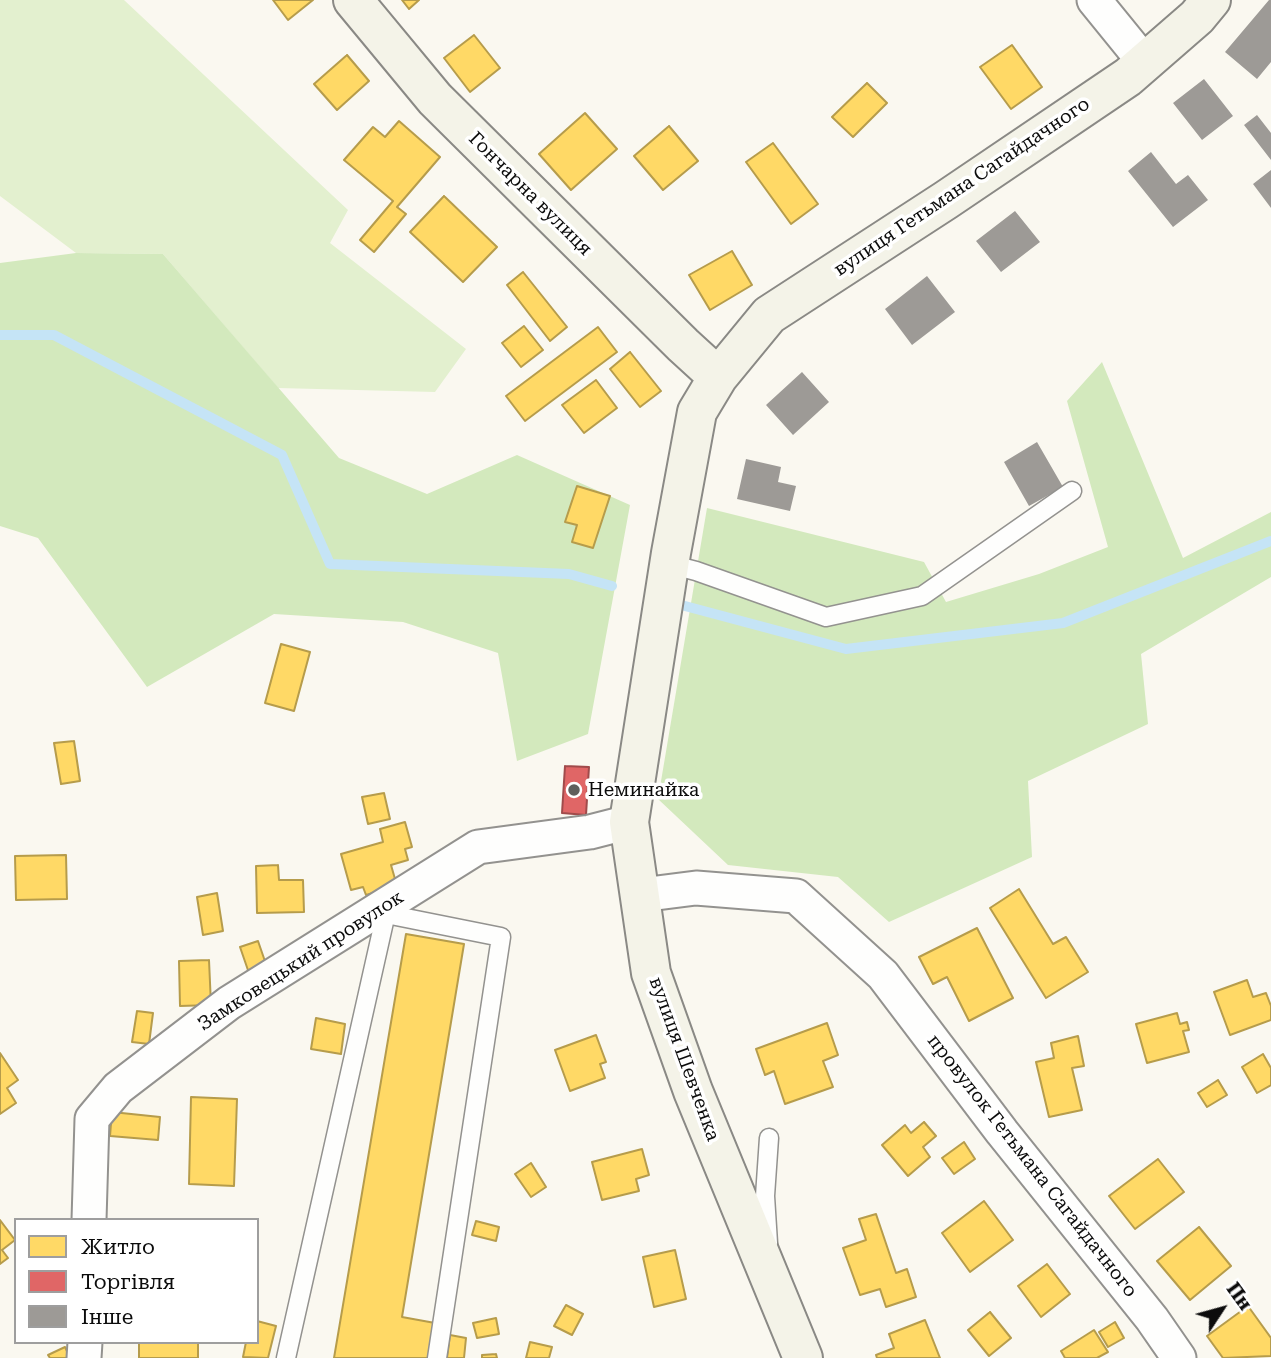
<!DOCTYPE html>
<meta charset="utf-8">
<style>
body{margin:0}
#map{position:relative;width:1271px;height:1358px;overflow:hidden;background:#faf8f0;font-family:"Roboto Serif",serif}
canvas{display:block}
.legend{position:absolute;left:14px;top:1218px;width:245px;height:126px;box-sizing:border-box;background:#fff;border:2px solid #9e9e9e;margin:0;padding:9px 12px;list-style:none;font-size:21px;color:#0c0c0c}
.legend li{display:flex;align-items:center;gap:14px;height:35px}
.legend b{width:35px;border:2px solid #9e9e9e}
.north{position:absolute;left:1187px;top:1274px;width:70px;height:70px;-webkit-text-stroke:5px #fff;paint-order:stroke;rotate:54deg;font-size:19px;font-weight:700;line-height:28px;text-align:center;color:#0c0c0c}
.north::after{content:'';display:block;margin:auto;width:24px;height:32px;background:#0c0c0c;clip-path:polygon(50% 0,100% 100%,50% 72%,0 100%)}
</style>
<div id="map">
<canvas width="1271" height="1358"></canvas>
<ul class="legend">
<li><b style="height:19px;background:#ffd966"></b>Житло</li>
<li><b style="height:19px;background:#e06666"></b>Торгівля</li>
<li><b style="height:19px;background:#9d9a96"></b>Інше</li>
</ul>
<div class="north">Пн</div>
</div>
<script>
const ctx = document.querySelector('canvas').getContext('2d');
ctx.lineJoin = 'round';
function fill(path, color) {
  ctx.fillStyle = color;
  ctx.fill(path, 'evenodd');
}
function shape(rows) {
  const path = new Path2D();
  for (const r of rows) {
    path.moveTo(r[0], r[1]);
    for (let i = 2; i < r.length; i += 2) path.lineTo(r[i], r[i + 1]);
  }
  return path;
}
function strokePath(path, color, width, dash) {
  ctx.strokeStyle = color;
  ctx.lineWidth = width;
  ctx.lineCap = dash ? 'butt' : 'round';
  ctx.setLineDash(dash || []);
  ctx.stroke(path);
}
function label(font, color, halo, rows, align = 'center') {
  ctx.font = font + ' "Roboto Serif",serif';
  ctx.lineWidth = 7;
  ctx.setLineDash([]);
  ctx.textBaseline = 'middle';
  ctx.strokeStyle = halo;
  ctx.fillStyle = color;
  for (const [text, x, y, turn = 0] of rows) {
    ctx.save();
    ctx.translate(x, y);
    ctx.rotate((+turn || 0) * Math.PI / 180);
    ctx.textAlign = isNaN(turn) ? turn : align;
    if (halo) ctx.strokeText(text, 0, 0);
    ctx.fillText(text, 0, 0);
    ctx.restore();
  }
}
fill(shape([
 [0,0,124,0,348,210,330,243,466,349,435,392,278,388,163,254,76,253,0,196]
]), '#e3f0cf');
fill(shape([
 [76,253,163,254,339,458,427,494,517,455,630,505,588,734,517,761,498,653,403,622,274,614,147,687,38,538,0,526,0,263],
 [1102,362,1183,558,1271,512,1271,577,1141,654,1148,724,1028,781,1032,857,889,922,838,877,728,865,658,799,707,508,924,562,946,602,1039,574,1108,547,1067,401]
]), '#d3e9bd');
const homes = shape([
 [273,0,313,0,288,20,273,0],
 [402,0,419,0,409,9,402,0],
 [474,35,500,68,470,92,444,58,474,35],
 [1012,45,1042,87,1011,109,980,67,1012,45],
 [347,55,369,81,337,110,314,84,347,55],
 [867,83,887,103,853,137,832,117,867,83],
 [585,113,617,149,571,190,539,154,585,113],
 [399,121,440,157,397,207,406,214,374,252,360,240,393,201,344,160,373,127,385,137,399,121],
 [669,126,698,161,663,190,634,156,669,126],
 [773,143,818,204,791,224,746,162,773,143],
 [444,196,497,247,463,282,410,232,444,196],
 [732,251,752,285,710,310,689,275,732,251],
 [523,272,567,327,550,341,507,285,523,272],
 [524,326,543,350,521,367,502,343,524,326],
 [598,327,617,352,525,421,506,396,598,327],
 [630,352,661,391,640,407,610,369,630,352],
 [596,380,617,408,584,433,562,405,596,380],
 [577,486,610,496,593,548,572,542,577,525,565,522,577,486],
 [281,644,310,652,294,711,265,703,281,644],
 [74,741,80,781,61,784,54,743,74,741],
 [384,793,390,819,368,824,362,797,384,793],
 [405,822,412,847,405,849,408,860,391,865,397,886,366,895,363,887,351,890,341,854,383,842,380,829,405,822],
 [66,855,67,899,16,900,15,856,66,855],
 [278,865,279,880,303,880,304,912,257,913,256,866,278,865],
 [1019,889,1053,944,1066,937,1088,972,1046,998,990,908,1019,889],
 [217,893,223,931,203,935,197,897,217,893],
 [977,928,1013,998,969,1021,947,977,933,984,919,957,977,928],
 [406,934,464,944,402,1317,435,1323,429,1358,334,1358,406,934],
 [258,941,268,970,250,976,240,947,258,941],
 [209,960,211,1005,180,1006,179,961,209,960],
 [1247,980,1253,997,1266,993,1271,1006,1271,1020,1230,1035,1214,992,1247,980],
 [137,1011,153,1013,149,1044,132,1042,137,1011],
 [1177,1013,1180,1024,1187,1022,1189,1030,1183,1031,1189,1052,1147,1063,1136,1024,1177,1013],
 [316,1018,345,1024,341,1054,311,1049,316,1018],
 [827,1023,838,1055,823,1061,833,1087,785,1104,774,1071,765,1075,756,1049,827,1023],
 [596,1035,606,1062,600,1064,605,1078,570,1091,555,1050,596,1035],
 [1078,1036,1084,1066,1072,1068,1082,1110,1049,1117,1036,1062,1054,1058,1051,1043,1078,1036],
 [0,1053,18,1080,7,1088,16,1103,0,1114,0,1053],
 [1263,1054,1271,1068,1271,1085,1257,1093,1242,1067,1263,1054],
 [1218,1080,1227,1095,1207,1107,1198,1093,1218,1080],
 [191,1097,237,1099,234,1186,189,1184,191,1097],
 [112,1112,160,1117,158,1140,110,1136,112,1112],
 [924,1122,936,1136,923,1147,930,1157,908,1176,882,1145,905,1125,911,1133,924,1122],
 [964,1142,975,1159,954,1174,942,1158,964,1142],
 [642,1149,649,1175,636,1179,639,1191,602,1200,592,1162,642,1149],
 [1158,1159,1184,1192,1135,1229,1109,1196,1158,1159],
 [531,1163,546,1187,531,1197,515,1174,531,1163],
 [984,1201,1013,1240,970,1272,942,1233,984,1201],
 [876,1214,896,1273,907,1269,916,1297,886,1307,880,1289,860,1295,843,1248,866,1240,859,1219,876,1214],
 [0,1220,15,1240,2,1250,8,1258,0,1264,0,1220],
 [476,1221,499,1227,496,1241,472,1235,476,1221],
 [1199,1227,1231,1266,1190,1300,1157,1261,1199,1227],
 [675,1250,686,1299,654,1307,643,1257,675,1250],
 [1047,1264,1070,1294,1041,1317,1018,1286,1047,1264],
 [566,1305,583,1314,572,1335,554,1326,566,1305],
 [1248,1306,1271,1338,1271,1356,1223,1358,1207,1336,1248,1306],
 [990,1312,1011,1338,989,1356,968,1330,990,1312],
 [496,1318,499,1334,477,1338,473,1323,496,1318],
 [925,1320,940,1358,877,1358,876,1355,894,1348,889,1334,925,1320],
 [257,1321,276,1326,268,1358,243,1357,246,1342,257,1342,257,1321],
 [1115,1322,1124,1338,1108,1347,1099,1332,1115,1322],
 [1094,1330,1108,1352,1097,1358,1065,1358,1061,1351,1094,1330],
 [450,1335,466,1338,464,1358,447,1358,450,1335],
 [139,1342,198,1343,198,1358,139,1358,139,1342],
 [530,1342,552,1347,549,1358,526,1358,530,1342],
 [65,1347,70,1358,50,1358,48,1355,65,1347],
 [496,1354,497,1358,482,1358,482,1355,496,1354]
]);
fill(homes, '#ffd966');
strokePath(homes, '#b69c4b', 2);
const shops = shape([
 [565,766,589,767,586,815,562,813,565,766]
]);
fill(shops, '#e06666');
strokePath(shops, '#a04b4b', 2);
strokePath(shape([
 [0,335,54,335,282,455,330,564,569,574,612,586],
 [685,606,846,649,1063,623,1271,541]
]), '#c5e4f6', 10);
fill(shape([
 [1269,0,1271,0,1271,62,1257,79,1225,52],
 [1204,79,1233,116,1202,140,1173,103],
 [1257,115,1271,133,1271,160,1244,125],
 [1151,152,1176,184,1188,175,1208,200,1173,227,1128,171],
 [1271,170,1271,208,1253,184],
 [1015,211,1040,242,1001,272,976,241],
 [927,276,955,312,912,345,885,309],
 [802,372,829,402,793,435,766,405],
 [1037,442,1063,487,1029,506,1004,462],
 [746,459,781,467,778,482,796,486,790,511,737,499]
]), '#9d9a96');
const lane = shape([
 [669,564,696,571,826,617,922,596,1072,491],
 [376,912,501,937,437,1358],
 [768,1243,765,1196,769,1138],
 [286,1358,386,913]
]);
const street = shape([
 [1094,0,1146,64],
 [641,895,696,888,796,896,883,975,1002,1132,1152,1319,1179,1358],
 [89,1220,92,1119,118,1088,229,1003,478,847,590,832,629,822],
 [84,1358,85,1342]
]);
const secondary = shape([
 [353,0,435,99,683,345,718,377],
 [803,1358,693,1091,651,973,629,822,671,553,697,412,718,377,769,315,946,200,1128,77,1197,17,1211,0]
]);
strokePath(lane, '#93928f', 21);
strokePath(street, '#93928f', 37);
strokePath(secondary, '#8a8985', 42);
strokePath(lane, '#fefefd', 18);
strokePath(street, '#fefefd', 33);
strokePath(secondary, '#f4f3e8', 38);
for (const [x, y, r, color] of [
 [574,790,7,"#5f5f5c"]
]) {
  const dot = new Path2D();
  dot.arc(x, y, r, 0, 2 * Math.PI);
  ctx.fillStyle = color;
  ctx.fill(dot);
  strokePath(dot, '#fff', 2.5);
}
label('19px', '#0c0c0c', '#fff', [
 ["вулиця Гетьмана Сагайдачного",962,187,-34],
 ["Гончарна вулиця",530,194,45],
 ["Замковецький провулок",301,961,-33],
 ["вулиця Шевченка",684,1059,70],
 ["провулок Гетьмана Сагайдачного",1032,1166,52]
]);
label('19px', '#0c0c0c', '#fff', [
 ["Неминайка",588,790]
], 'left');
</script>
